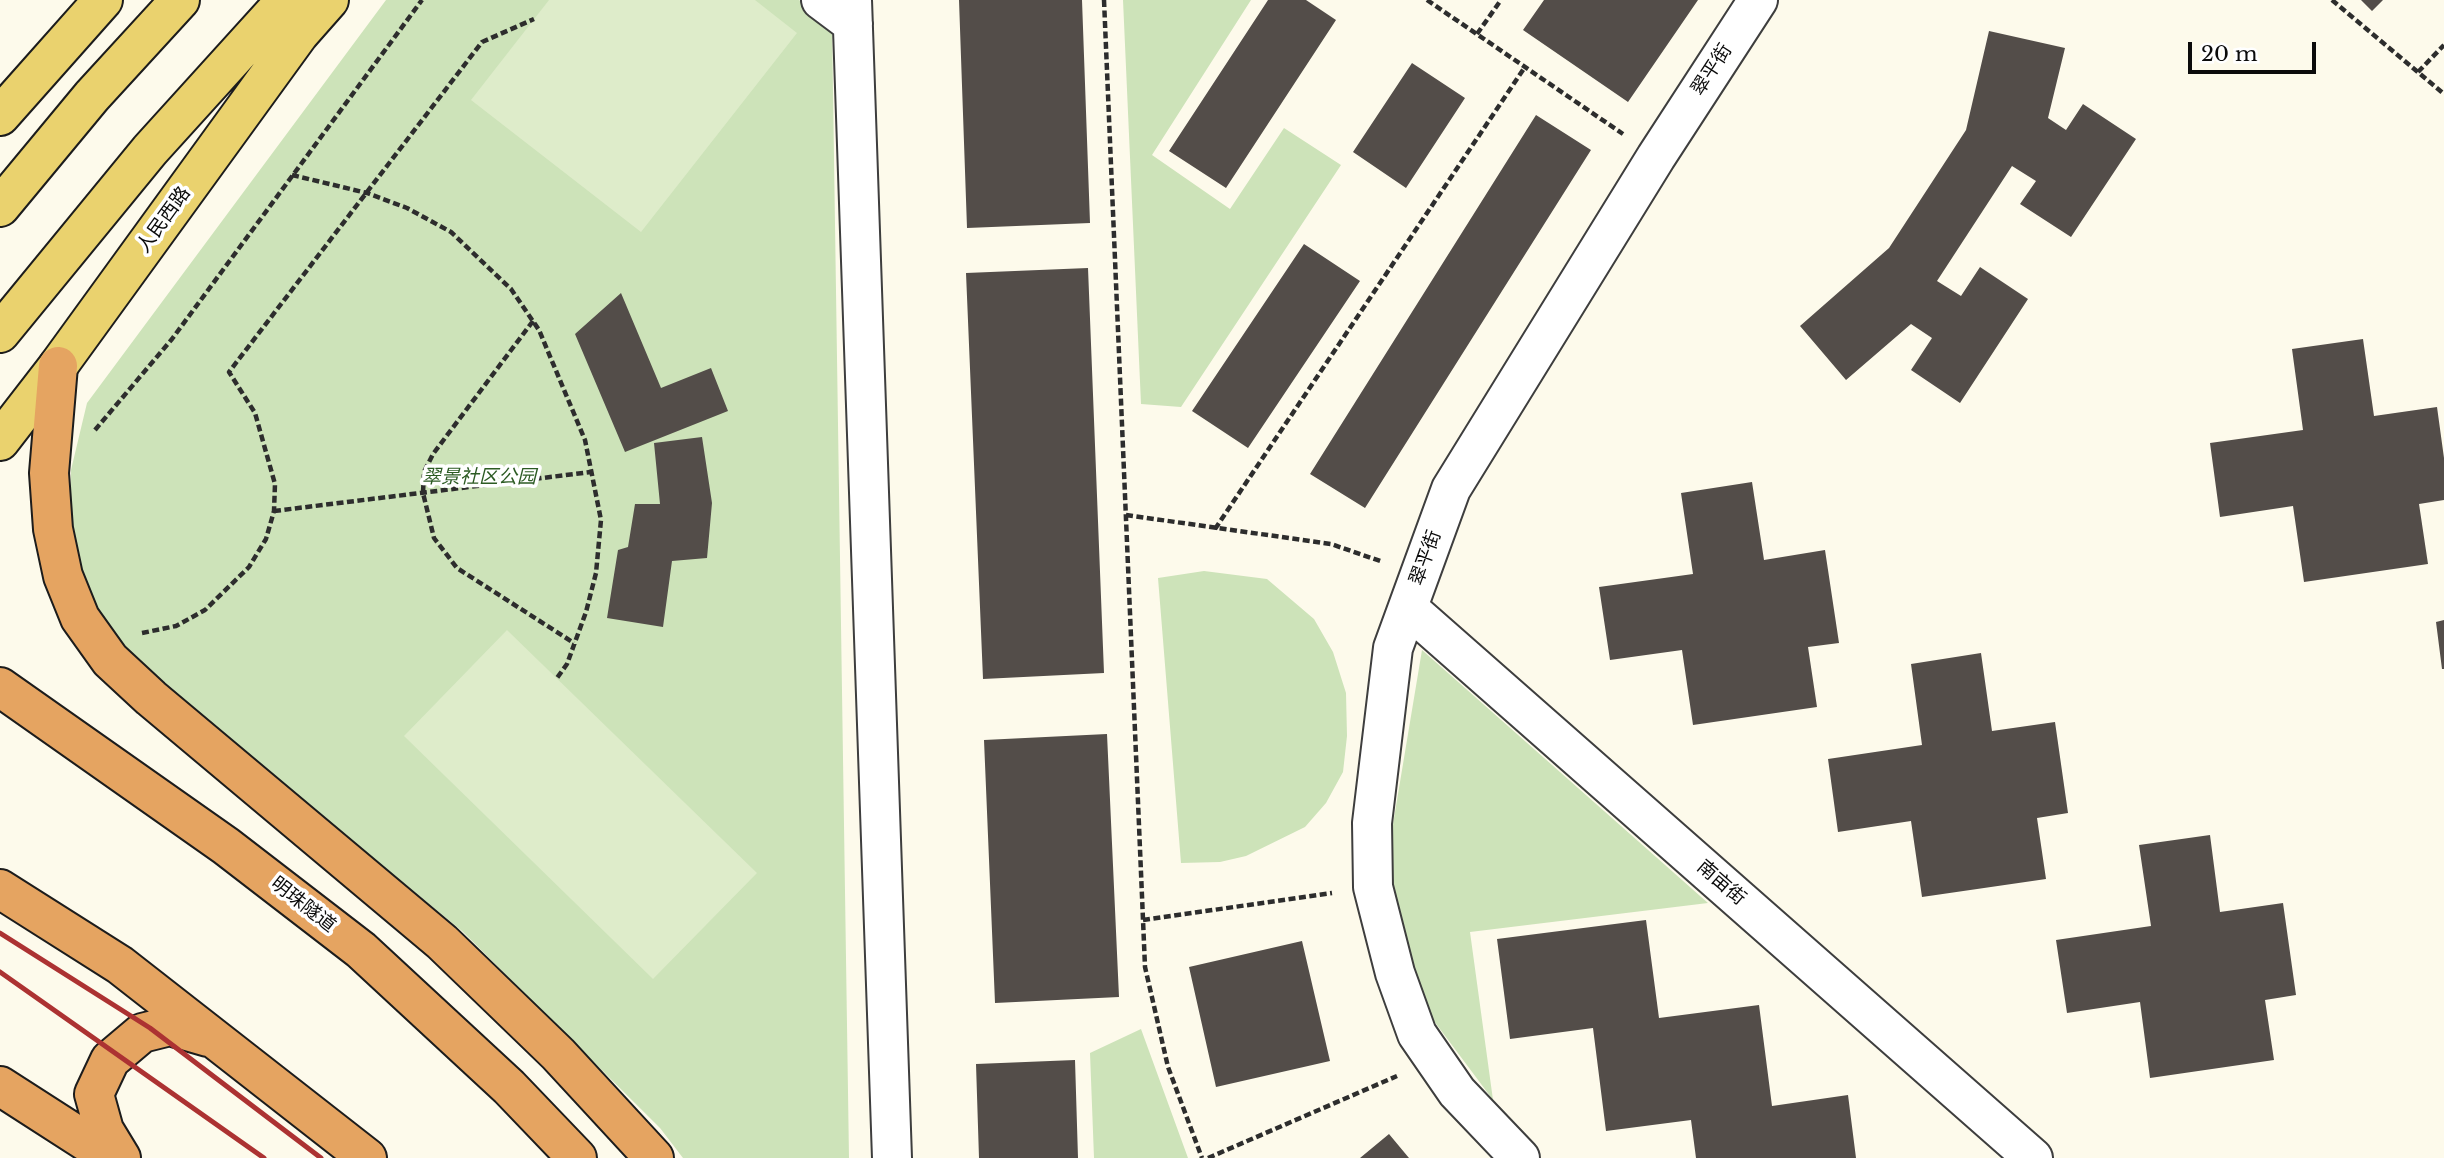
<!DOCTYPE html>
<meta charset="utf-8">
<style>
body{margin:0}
#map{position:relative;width:2444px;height:1158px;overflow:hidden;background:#fdfaeb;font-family:"Libre Baskerville",serif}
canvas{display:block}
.scale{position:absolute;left:2188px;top:42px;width:128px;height:32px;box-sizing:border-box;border:4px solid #0b0b0b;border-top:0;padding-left:9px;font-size:21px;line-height:24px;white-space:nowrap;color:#0b0b0b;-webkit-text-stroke:5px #fff;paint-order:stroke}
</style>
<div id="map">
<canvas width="2444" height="1158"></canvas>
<div class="scale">20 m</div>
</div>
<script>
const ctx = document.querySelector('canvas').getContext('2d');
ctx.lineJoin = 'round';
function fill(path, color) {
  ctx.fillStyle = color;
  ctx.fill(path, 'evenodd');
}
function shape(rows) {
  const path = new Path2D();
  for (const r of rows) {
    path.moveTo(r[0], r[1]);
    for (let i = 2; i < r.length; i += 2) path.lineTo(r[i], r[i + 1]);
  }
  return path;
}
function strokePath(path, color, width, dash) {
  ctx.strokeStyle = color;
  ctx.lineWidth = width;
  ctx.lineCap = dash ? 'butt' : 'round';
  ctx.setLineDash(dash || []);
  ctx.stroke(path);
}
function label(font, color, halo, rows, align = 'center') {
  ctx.font = font + ' "Libre Baskerville","Noto Sans SC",serif';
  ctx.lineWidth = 7;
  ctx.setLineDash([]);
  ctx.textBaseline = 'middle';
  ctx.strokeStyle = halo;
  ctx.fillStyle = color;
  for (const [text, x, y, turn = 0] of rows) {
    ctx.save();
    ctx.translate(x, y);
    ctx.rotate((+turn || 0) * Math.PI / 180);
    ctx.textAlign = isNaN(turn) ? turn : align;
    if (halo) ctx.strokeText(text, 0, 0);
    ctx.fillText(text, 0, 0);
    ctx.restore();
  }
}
fill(shape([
 [386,0,799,0,832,24,849,1158,683,1158,660,1128,462,931,143,670,91,602,70,544,71,470,87,403],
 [1123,0,1251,0,1152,155,1230,209,1284,128,1341,165,1181,407,1141,404],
 [1204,571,1267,579,1314,619,1333,652,1346,693,1347,736,1343,772,1326,803,1305,827,1246,856,1220,862,1181,863,1158,578],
 [1422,650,1708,903,1470,932,1493,1100,1431,1017,1400,928,1392,888,1391,836],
 [1141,1029,1188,1158,1094,1158,1090,1053]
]), '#cde3b9');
fill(shape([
 [549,0,755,0,797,33,641,232,471,100],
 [507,630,757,873,653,979,404,736]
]), '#deecca');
fill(shape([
 [959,0,1082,0,1090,223,967,228],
 [1268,0,1306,0,1336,20,1226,188,1169,151],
 [1544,0,1698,0,1628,102,1523,30],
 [2361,0,2383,0,2372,11],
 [1989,31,2065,48,2048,118,2066,130,2083,104,2136,139,2071,237,2020,204,2036,181,2012,166,1937,281,1961,296,1980,267,2028,299,1960,403,1911,370,1932,338,1911,324,1846,380,1800,326,1889,248,1966,130],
 [1412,63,1465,98,1406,188,1353,152],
 [1536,115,1591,150,1365,508,1310,474],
 [1304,244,1360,281,1248,448,1192,411],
 [1088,268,1104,673,983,679,966,273],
 [621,293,661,388,711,368,728,411,625,452,575,334],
 [2363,339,2374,416,2437,407,2444,458,2444,500,2419,504,2428,564,2304,582,2293,506,2220,517,2210,443,2303,430,2292,349],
 [702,437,712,503,707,558,672,561,663,627,607,618,618,550,628,547,635,504,660,504,654,443],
 [1752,482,1764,560,1825,550,1839,643,1808,647,1817,707,1693,725,1682,650,1610,660,1599,587,1693,574,1681,493],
 [2444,620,2444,669,2442,669,2436,622],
 [1981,653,1992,731,2055,722,2068,813,2037,818,2046,879,1922,897,1911,821,1838,832,1828,759,1922,745,1911,664],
 [1107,734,1119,997,995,1003,984,740],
 [2210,835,2220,912,2283,903,2296,995,2265,1000,2274,1060,2150,1078,2140,1002,2067,1013,2056,940,2151,926,2139,845],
 [1646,920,1659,1018,1759,1005,1772,1106,1848,1095,1856,1158,1696,1158,1691,1120,1606,1131,1593,1028,1510,1039,1497,939],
 [1302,941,1330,1061,1216,1087,1189,967],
 [1075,1060,1078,1158,979,1158,976,1064],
 [1389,1134,1409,1158,1360,1158]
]), '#534d49');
const minor = shape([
 [821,0,853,24],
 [852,0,892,1158],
 [1408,608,2033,1158],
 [1520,1158,1457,1092,1417,1034,1395,973,1373,887,1372,823,1393,648,1451,489,1656,157,1758,0]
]);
const major = shape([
 [0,116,103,0],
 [0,207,92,96,180,0],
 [0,333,150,150,286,0],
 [0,441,58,366,299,34,329,0]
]);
const highway = shape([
 [58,366,49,473,53,529,63,576,80,618,110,660,151,698,442,942,558,1054,654,1158],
 [0,687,226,846,361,950,509,1087,577,1158],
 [0,889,120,965,367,1158],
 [0,1086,112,1158],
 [121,1158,104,1130,94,1094,110,1060,142,1033,170,1026,208,1037]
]);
strokePath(minor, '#3e3e3e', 42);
strokePath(major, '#1c1c1c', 42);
strokePath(highway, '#1c1c1c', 42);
strokePath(shape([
 [1104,0,1145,967,1168,1067,1202,1158],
 [1427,0,1623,134],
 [2332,0,2444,94],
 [1477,34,1501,0],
 [2418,72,2444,45],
 [292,175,367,193,407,208,451,232,511,289,539,330,585,440,601,520,596,573,586,612,567,664,557,678],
 [533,321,433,454,424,472,423,493,434,538,457,568,574,643],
 [95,430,172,339,422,0],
 [274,511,591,472],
 [1126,515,1331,544,1383,562],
 [1215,529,1525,67],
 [142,633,176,626,205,610,249,567,266,539,274,511,275,484,255,413,229,372,482,42,534,19],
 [1143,920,1332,893],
 [1208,1158,1397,1076]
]), '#2d2d2d', 4.5, [7, 3.5]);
strokePath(minor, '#fff', 38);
strokePath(major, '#ead26e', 38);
strokePath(highway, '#e5a461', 38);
strokePath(shape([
 [0,933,150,1028,321,1158],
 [0,972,264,1158]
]), '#ac3232', 5);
label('19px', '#0b0b0b', '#fff', [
 ["翠平街",1712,70,-57],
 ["人民西路",164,220,-54],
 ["翠平街",1426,558,-70],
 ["南亩街",1721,883,41],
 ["明珠隧道",303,905,38]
]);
label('italic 19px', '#2c5b23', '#fff', [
 ["翠景社区公园",479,478]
]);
</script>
